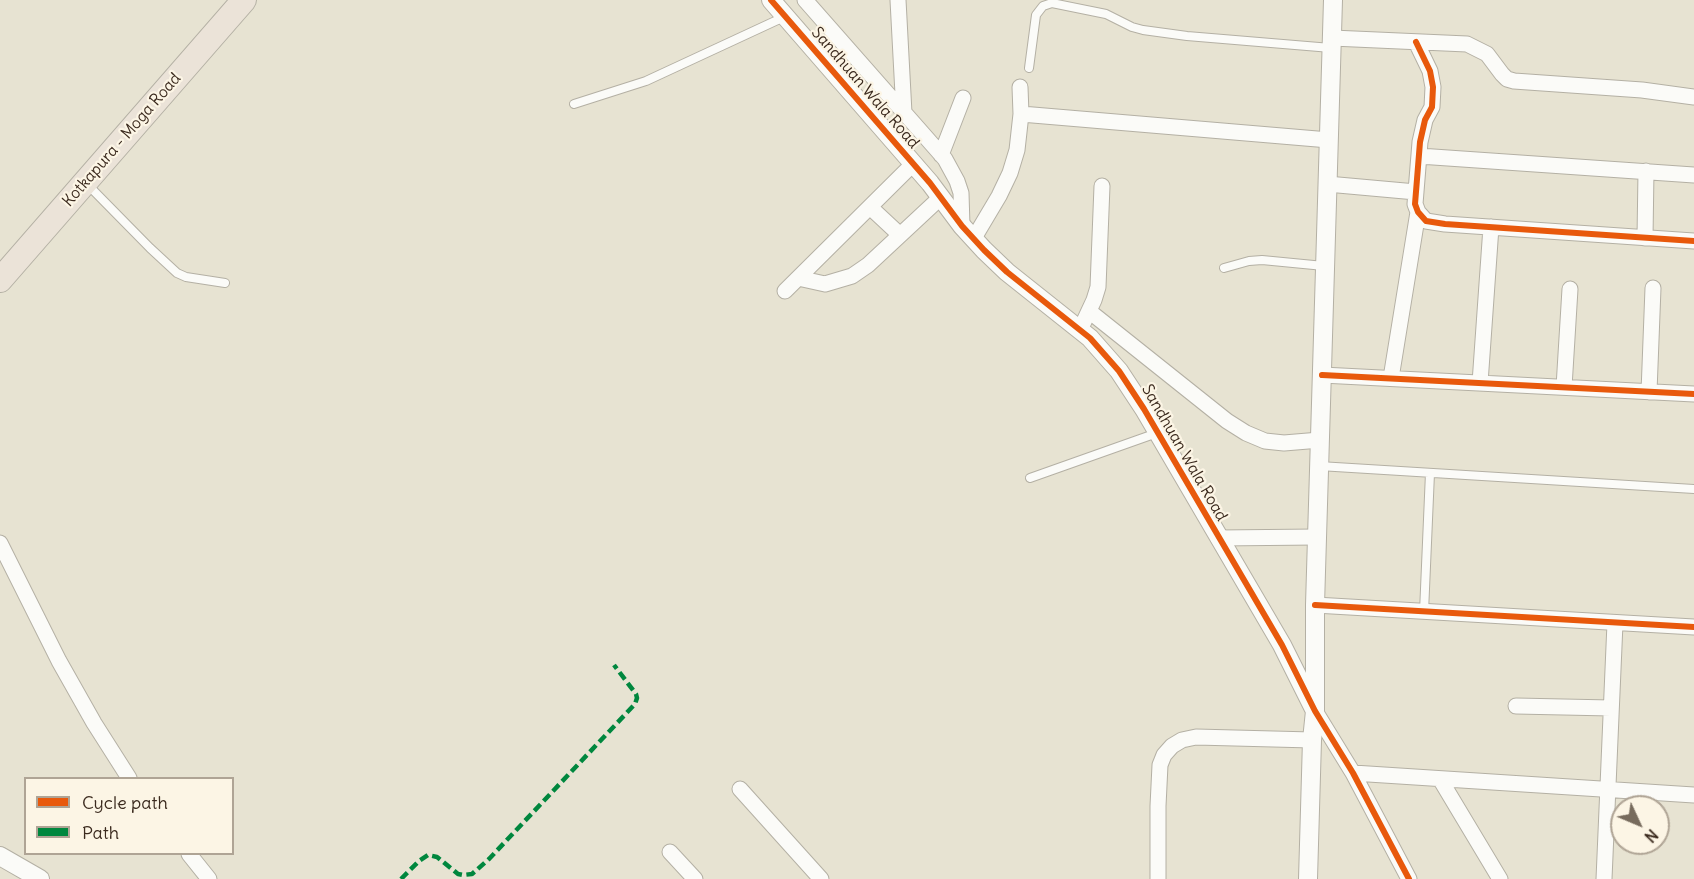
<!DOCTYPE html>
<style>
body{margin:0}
#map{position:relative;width:1694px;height:879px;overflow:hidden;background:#e7e3d2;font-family:Delius,sans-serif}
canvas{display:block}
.legend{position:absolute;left:24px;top:777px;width:210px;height:78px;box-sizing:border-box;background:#fcf5e5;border:2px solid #afa495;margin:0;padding:8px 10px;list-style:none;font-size:18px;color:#3b2a1e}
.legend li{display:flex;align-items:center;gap:12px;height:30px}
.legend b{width:30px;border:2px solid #afa495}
.north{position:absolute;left:1610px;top:795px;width:60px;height:60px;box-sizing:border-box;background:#fcf5e5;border:2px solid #afa495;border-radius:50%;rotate:134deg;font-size:16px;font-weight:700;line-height:24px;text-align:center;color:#3b2a1e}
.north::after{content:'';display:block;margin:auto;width:21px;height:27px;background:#776b5d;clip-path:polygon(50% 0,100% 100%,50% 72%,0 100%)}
</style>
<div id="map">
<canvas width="1694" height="879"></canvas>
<ul class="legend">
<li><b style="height:8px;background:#e8590c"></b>Cycle path</li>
<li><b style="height:8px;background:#00873e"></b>Path</li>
</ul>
<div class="north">N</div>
</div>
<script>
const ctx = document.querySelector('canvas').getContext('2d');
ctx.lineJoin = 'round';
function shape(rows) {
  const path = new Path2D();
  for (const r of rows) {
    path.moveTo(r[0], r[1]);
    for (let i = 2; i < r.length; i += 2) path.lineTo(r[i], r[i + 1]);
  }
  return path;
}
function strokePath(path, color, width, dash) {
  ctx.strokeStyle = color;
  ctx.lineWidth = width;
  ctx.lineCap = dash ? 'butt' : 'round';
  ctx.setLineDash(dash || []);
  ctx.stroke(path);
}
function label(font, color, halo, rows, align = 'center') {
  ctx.font = font + ' Delius,sans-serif';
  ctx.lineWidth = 4.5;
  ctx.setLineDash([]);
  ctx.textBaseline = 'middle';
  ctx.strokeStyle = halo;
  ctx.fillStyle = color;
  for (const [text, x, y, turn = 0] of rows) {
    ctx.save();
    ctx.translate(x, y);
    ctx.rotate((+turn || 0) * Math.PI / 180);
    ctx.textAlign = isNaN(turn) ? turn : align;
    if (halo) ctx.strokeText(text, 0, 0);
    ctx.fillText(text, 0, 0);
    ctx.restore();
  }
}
const service = shape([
 [1029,68,1036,15,1043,6,1052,3,1106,14,1132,27,1143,30,1187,36,1331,48],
 [574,104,646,81,784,17],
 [88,185,150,248,177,273,186,277,225,283],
 [1224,268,1249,261,1262,260,1324,266],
 [1319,466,1694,489],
 [1030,478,1157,433],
 [1424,612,1430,473]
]);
const minor = shape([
 [805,0,945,159,957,181,961,193,962,226],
 [898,0,904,113],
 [1332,38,1467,44,1487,54,1502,74,1507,79,1514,81,1642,90,1694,97],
 [1416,42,1430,71,1433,87,1432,107,1425,120,1420,142,1415,204,1418,212,1426,221,1445,224,1694,241],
 [1021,114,1329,140],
 [941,155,963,98],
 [1419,156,1694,175],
 [1327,184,1416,192],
 [870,207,900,235],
 [974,238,999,196,1010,173,1017,150,1021,114,1020,87],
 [1645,238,1646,171],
 [798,278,825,284,852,276,868,265,941,197],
 [785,291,913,164],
 [1089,311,1227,421,1246,433,1265,441,1284,443,1320,440],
 [1080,330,1094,300,1098,287,1102,186],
 [1322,375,1694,394],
 [1391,378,1418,212],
 [1480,383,1491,227],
 [1564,387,1570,289],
 [1649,392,1653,288],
 [1218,538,1317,537],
 [0,543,59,661,94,723,129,778],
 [1315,605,1694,627],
 [1516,706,1611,708],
 [1315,711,1353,773,1409,879],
 [1353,773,1694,795],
 [1440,779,1500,879],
 [740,789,821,879],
 [670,852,695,879],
 [189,854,209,879],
 [1158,879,1158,806,1160,765,1164,755,1172,746,1182,740,1196,737,1312,740],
 [1604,879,1615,623]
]);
const tertiary = shape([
 [771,0,930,183,962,226,984,250,1007,272,1090,338,1119,371,1144,409,1282,645,1315,711],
 [0,856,40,879],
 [1308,879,1312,740,1315,711,1315,605,1333,0]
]);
const trunk = shape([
 [0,280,244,0]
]);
strokePath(service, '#b4b0a4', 10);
strokePath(minor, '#b4b0a4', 17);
strokePath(tertiary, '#b4b0a4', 20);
strokePath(trunk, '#b4b0a4', 26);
strokePath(service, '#fbfbf8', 8);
strokePath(minor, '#fbfbf8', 15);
strokePath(tertiary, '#fbfbf8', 18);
strokePath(trunk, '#ebe3d8', 24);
strokePath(shape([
 [401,879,419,861,428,855,437,857,458,874,463,875,472,874,489,859,635,704,637,698,636,694,614,665]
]), '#00873e', 4.5, [9, 4.5]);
strokePath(shape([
 [771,0,930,183,962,226,984,250,1007,272,1090,338,1119,371,1144,409,1282,645,1315,711,1353,773,1409,879],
 [1416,42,1430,71,1433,87,1432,107,1425,120,1420,142,1415,204,1418,212,1426,221,1445,224,1694,241],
 [1322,375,1694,394],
 [1315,605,1694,627]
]), '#e8590c', 6);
label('16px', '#3b2a1e', '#fcf5e5', [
 ["Sandhuan Wala Road",865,88,49],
 ["Kotkapura - Moga Road",122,140,-49],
 ["Sandhuan Wala Road",1184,453,60]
]);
</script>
